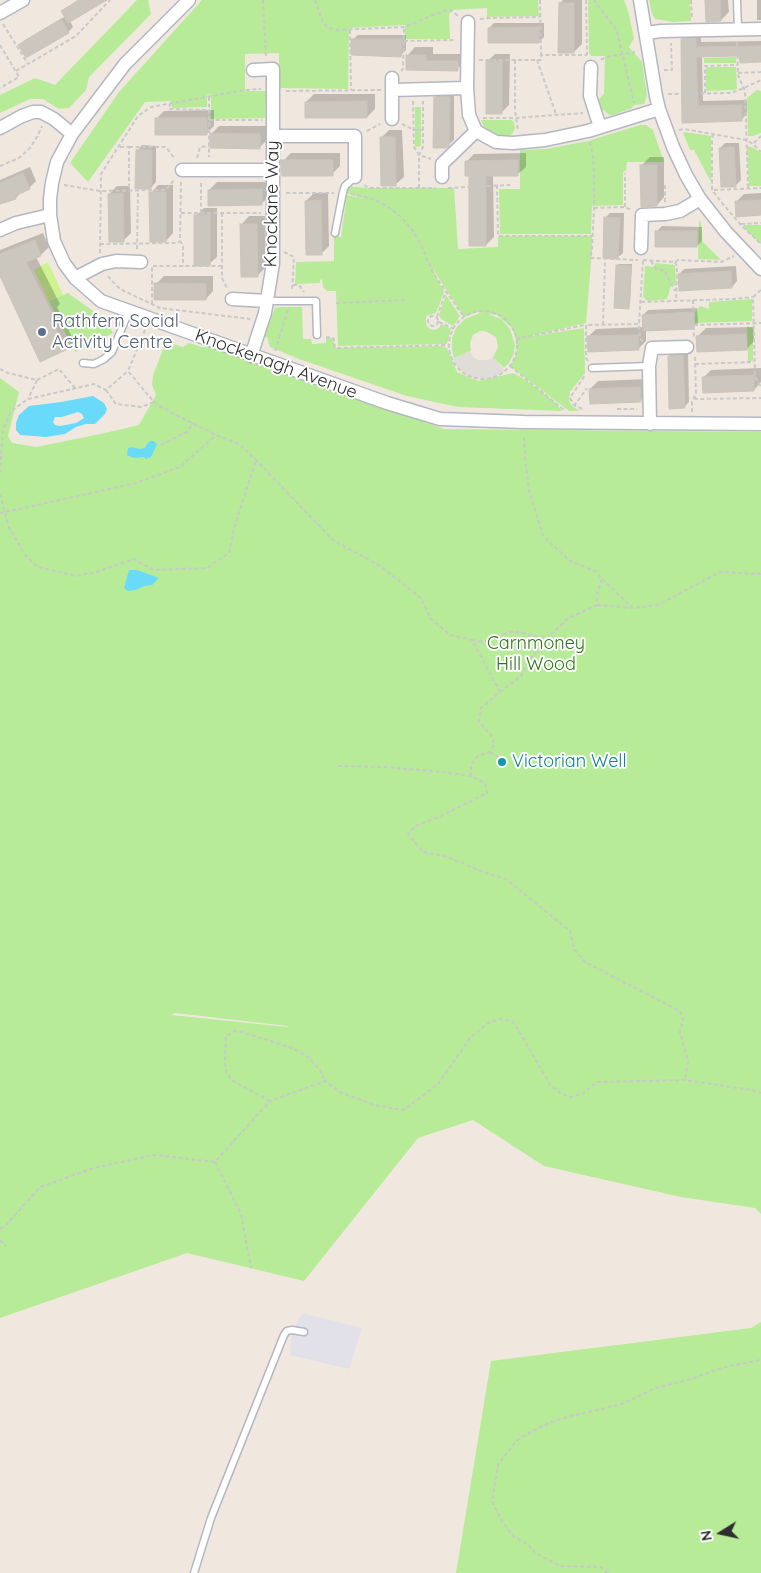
<!DOCTYPE html>
<style>
body{margin:0}
#map{position:relative;width:761px;height:1573px;overflow:hidden;background:#f0e8df;font-family:Quicksand,sans-serif}
canvas{display:block}
.north{position:absolute;left:696px;top:1508px;width:50px;height:50px;-webkit-text-stroke:4px #fff;paint-order:stroke;rotate:260deg;font-size:14px;font-weight:700;line-height:20px;text-align:center;color:#2e2e2e}
.north::after{content:'';display:block;margin:auto;width:18px;height:22px;background:#2e2e2e;clip-path:polygon(50% 0,100% 100%,50% 72%,0 100%)}
</style>
<div id="map">
<canvas width="761" height="1573"></canvas>
<div class="north">N</div>
</div>
<script>
const ctx = document.querySelector('canvas').getContext('2d');
ctx.lineJoin = 'round';
function fill(path, color) {
  ctx.fillStyle = color;
  ctx.fill(path, 'evenodd');
}
function shape(rows) {
  const path = new Path2D();
  for (const r of rows) {
    if (r.length === 3) {
      path.moveTo(r[0] + r[2], r[1]);
      path.arc(r[0], r[1], r[2], 0, 2 * Math.PI);
      continue;
    }
    path.moveTo(r[0], r[1]);
    for (let i = 2; i < r.length; i += 2) path.lineTo(r[i], r[i + 1]);
  }
  return path;
}
function strokePath(path, color, width, dash) {
  ctx.strokeStyle = color;
  ctx.lineWidth = width;
  ctx.lineCap = dash ? 'butt' : 'round';
  ctx.setLineDash(dash || []);
  ctx.stroke(path);
}
function label(font, color, halo, rows, align = 'center') {
  ctx.font = font + ' Quicksand,sans-serif';
  ctx.lineWidth = 4;
  ctx.setLineDash([]);
  ctx.textBaseline = 'middle';
  ctx.strokeStyle = halo;
  ctx.fillStyle = color;
  for (const [text, x, y, turn = 0] of rows) {
    ctx.save();
    ctx.translate(x, y);
    ctx.rotate((+turn || 0) * Math.PI / 180);
    ctx.textAlign = isNaN(turn) ? turn : align;
    if (halo) ctx.strokeText(text, 0, 0);
    ctx.fillText(text, 0, 0);
    ctx.restore();
  }
}
fill(shape([
 [302,1313,362,1328,349,1369,290,1355,292,1334,303,1334,304,1329,295,1326]
]), '#e2e0e8');
fill(shape([
 [137,0,148,0,151,14,89,77,86,90,69,108,59,109,43,99,30,99,0,113,0,95,35,78,55,85],
 [202,0,538,0,539,16,487,17,487,8,452,10,449,15,450,39,405,39,405,25,349,28,348,89,279,88,279,53,245,54,245,91,266,91,265,118,211,119,211,94,207,95,207,107,172,108,171,101,145,102,88,182,70,163,119,92],
 [588,0,624,0,628,11,634,38,629,47,642,62,647,95,644,104,634,105,632,108,613,115,609,115,604,110,601,111,598,100,604,94,605,56,591,56,589,53],
 [649,0,690,0,691,21,673,22,655,19,652,14],
 [736,57,736,63,704,63,704,58],
 [706,67,736,67,737,89,733,90,706,91],
 [757,90,761,91,761,133,753,136,748,136,747,98],
 [415,107,421,107,421,146,415,147],
 [481,120,511,120,514,122,515,128,513,133,510,135,503,136,493,133,486,129,483,125],
 [640,125,646,125,653,130,664,162,627,162,626,170,623,172,623,205,592,206,591,234,500,234,499,189,520,189,520,150,546,149,588,141],
 [685,132,711,136,711,182,694,150,690,150,683,133],
 [747,146,754,148,761,153,761,186,749,186],
 [345,186,369,188,454,188,458,249,498,247,498,236,592,236,592,250,586,323,527,337,584,328,585,373,570,392,569,401,572,406,580,411,569,411,510,366,515,358,517,348,516,339,512,328,497,315,488,314,501,319,510,329,515,345,514,353,509,363,504,368,493,357,498,347,496,337,485,331,480,331,473,335,470,343,471,351,454,358,452,350,452,338,456,328,465,319,480,313,486,314,477,312,464,317,432,268,444,292,436,313,426,316,426,325,430,329,434,330,439,328,441,324,451,329,447,344,338,346,336,291,327,291,323,287,322,279,320,280,320,283,295,284,296,262,334,261,334,236,341,237,347,195,365,199,343,192],
 [699,220,701,223,702,241,721,260,698,259],
 [744,225,761,225,761,244,743,227],
 [656,263,675,265,676,286,673,285,671,286,667,299,648,301,643,297,645,266,653,267],
 [68,293,96,313,106,318,113,333,75,352,49,301],
 [446,295,460,316,453,326,441,319,439,315],
 [752,299,752,321,695,323,695,313,700,306,709,309,709,302],
 [280,307,302,307,303,339,311,339,312,344,326,343,326,338,333,338,335,348,442,346,447,348,457,372,478,381,513,373,526,380,555,402,562,411,458,407,407,396,299,359,270,347,267,337,264,337,275,308],
 [747,326,753,328,753,361,748,361],
 [166,342,183,347,189,343,202,347,212,346,444,429,761,432,761,1214,755,1208,681,1197,544,1166,473,1120,418,1138,304,1281,187,1253,0,1318,0,378,19,392,8,436,12,443,36,447,105,433,139,425,156,395,152,385,153,375],
 [175,1013,287,1026,288,1027,171,1015],
 [761,1322,761,1573,456,1573,491,1361,751,1328]
]), '#b7eb97');
fill(shape([
 [48,262,63,295,49,301,34,270]
]), '#cef392');
fill(shape([
 [470,351,473,357,478,360,488,360,493,357,505,371,493,378,483,379,472,377,463,373,456,365,453,359]
]), '#e0dcd7');
fill(shape([
 [93,396,104,403,107,409,105,414,95,424,86,424,76,427,65,434,46,437,20,435,16,430,16,423,19,415,29,406,61,402],
 [78,412,82,414,84,418,76,423,60,426,55,425,53,422,55,417,62,417],
 [150,441,154,441,157,444,151,457,146,459,144,457,134,458,127,455,128,448,132,447,140,449,145,448,147,444],
 [129,570,137,570,159,578,152,585,144,586,136,590,128,591,124,588]
]), '#6adafb');
fill(shape([
 [78,0,104,0,70,21,73,27,68,32,27,56,20,45,25,40,66,16,63,11],
 [563,0,582,0,582,44,574,52,560,3],
 [706,0,728,0,729,12,721,20],
 [757,0,761,0,761,20,757,20],
 [494,23,544,23,544,37,539,42,489,28],
 [701,33,701,42,761,41,761,61,741,55,702,56,703,101,747,100,747,114,742,119,683,121,682,39,687,34],
 [358,35,406,35,406,50,401,55,352,40],
 [415,47,433,47,433,54,465,54,465,62,457,69,408,69,408,55],
 [495,54,510,54,509,105,501,113,487,62],
 [454,92,454,140,446,147,435,98,440,93],
 [314,94,375,94,375,109,367,117,306,102],
 [214,110,214,126,206,134,156,119,164,111],
 [219,126,267,126,267,140,259,148,212,133],
 [389,130,402,130,404,177,396,184,381,138],
 [725,143,739,143,741,180,736,185,720,148],
 [142,145,156,146,156,182,151,188,137,151],
 [291,153,340,153,340,166,332,174,283,161],
 [526,153,526,167,518,174,493,175,494,237,486,245,466,162,474,154],
 [650,157,664,157,664,197,657,205,642,165],
 [30,167,36,181,29,188,22,191,16,198,0,203,0,180],
 [217,182,269,182,269,196,261,204,209,190],
 [158,185,173,185,173,233,166,241,151,193],
 [117,186,130,186,131,233,123,241,109,194],
 [314,193,328,193,329,246,321,254,306,201],
 [761,193,761,214,736,202,744,194],
 [204,208,217,208,217,257,209,264,196,216],
 [610,213,624,213,623,253,617,258,605,218],
 [249,216,265,216,265,268,257,276,242,224],
 [662,226,702,227,702,241,697,246,657,231],
 [43,233,49,247,41,255,36,257,60,304,57,307,74,341,66,349,41,361,0,273,0,250],
 [619,264,632,264,630,305,628,307,617,266],
 [736,266,737,281,732,287,679,274,684,269],
 [164,276,213,276,213,291,206,299,156,284],
 [697,308,698,323,693,328,646,330,646,341,638,349,588,337,596,329,644,327,643,315,648,310],
 [754,327,754,341,747,349,698,336,706,328],
 [674,351,688,351,689,402,684,407,669,356],
 [761,368,761,382,754,390,703,378,711,370],
 [648,379,648,393,640,401,590,389,598,381]
]), '#0003');
const building = shape([
 [79,0,107,0,68,23,61,11,79,0],
 [705,0,720,0,721,21,706,22,705,0],
 [559,3,574,3,574,53,558,53,559,3],
 [61,19,69,33,26,58,18,45,61,19],
 [539,27,539,43,488,43,488,28,539,27],
 [696,38,696,47,761,46,761,62,740,63,739,56,696,57,698,106,742,105,742,121,682,123,681,39,696,38],
 [351,39,402,39,401,57,351,55,351,39],
 [406,55,426,55,426,61,458,61,458,71,406,70,406,55],
 [486,61,502,61,502,114,486,114,486,61],
 [434,97,450,97,449,146,446,148,433,148,434,97],
 [367,101,367,118,305,118,305,102,367,101],
 [155,118,207,118,207,135,155,135,155,118],
 [210,133,260,134,260,149,210,148,210,133],
 [380,137,395,137,396,186,381,186,380,137],
 [734,147,736,187,721,187,719,148,734,147],
 [136,150,152,150,151,189,135,189,136,150],
 [281,160,333,160,333,176,282,176,281,160],
 [518,160,518,176,486,176,486,246,469,246,469,176,465,176,465,161,518,160],
 [640,165,657,165,657,206,641,207,640,165],
 [23,173,30,189,15,196,16,199,0,204,0,183,23,173],
 [262,189,262,205,208,206,208,190,262,189],
 [149,192,166,192,166,242,150,242,149,192],
 [123,193,124,242,109,242,108,194,123,193],
 [321,200,322,255,306,255,305,201,321,200],
 [761,200,761,215,736,217,735,201,761,200],
 [194,215,210,215,210,266,194,266,194,215],
 [604,217,620,218,618,259,603,258,604,217],
 [240,224,257,224,258,277,241,277,240,224],
 [655,231,697,231,697,247,655,247,655,231],
 [35,240,41,256,26,262,52,313,50,315,66,350,40,362,0,276,0,254,35,240],
 [616,265,631,266,629,309,614,308,616,265],
 [731,271,732,288,679,291,678,274,731,271],
 [154,283,206,284,206,300,154,300,154,283],
 [693,312,694,329,643,331,642,315,693,312],
 [746,334,747,350,697,352,696,336,746,334],
 [638,335,639,350,588,352,587,336,638,335],
 [683,355,685,408,669,409,668,356,683,355],
 [754,375,754,391,703,393,702,377,754,375],
 [640,387,641,402,590,404,589,389,640,387]
]);
fill(building, '#cbc6be');
strokePath(building, '#ccc4b8', 1);
const service = shape([
 [737,0,738,30],
 [335,233,343,192,345,186,355,177],
 [267,301,316,301,317,335],
 [83,363,94,364,104,359,112,352,129,311],
 [592,368,649,366],
 [194,1573,211,1518,284,1335,287,1331,292,1330,304,1332]
]);
const minor = shape([
 [189,0,125,64,72,134,57,162,52,183,50,199,50,215,54,241,64,263,75,278,101,301,387,403,440,419,524,422,761,424],
 [640,0,656,96,659,109,673,147,686,175,700,199,726,232,761,269],
 [0,13,23,0],
 [468,22,467,88,469,115,476,131,496,142,513,143,545,140,588,131,659,109],
 [646,33,661,31,761,29],
 [591,67,590,96,600,127],
 [392,78,392,119],
 [392,90,467,88],
 [0,128,22,116,33,112,41,112,54,119,72,134],
 [274,136,355,136,355,177],
 [182,170,273,170],
 [442,177,442,164,476,131],
 [0,230,16,223,50,215],
 [641,248,642,215,665,214,680,211,700,199],
 [75,278,102,264,116,261,141,262],
 [232,299,267,301],
 [251,356,265,313,273,263,273,69,253,70],
 [650,424,649,366,652,348,687,347]
]);
strokePath(service, '#b3b7c2', 9);
strokePath(minor, '#b3b7c2', 15);
strokePath(shape([
 [263,0,266,57],
 [315,0,323,23,329,28,337,30,404,27,443,11,451,10,458,16],
 [540,0,541,55],
 [586,0,587,55],
 [594,0,617,31,634,103],
 [691,0,692,18],
 [480,19,487,18,540,17],
 [3,24,28,64,76,36,110,0],
 [350,30,351,90],
 [404,41,456,40],
 [737,42,738,75,745,91,748,188],
 [0,45,19,77,0,88],
 [479,60,541,60,541,55,587,55],
 [515,60,515,111,518,130],
 [537,60,556,114],
 [601,60,605,57,635,52],
 [664,70,672,70,671,43],
 [16,71,28,64],
 [401,71,403,69,404,27],
 [738,73,761,72],
 [286,91,381,90],
 [705,93,705,66,738,65],
 [668,94,731,93,744,88,761,80],
 [209,97,209,110],
 [413,101,414,147,419,155,431,159],
 [170,103,169,109,209,110,209,157],
 [483,118,515,118,583,113],
 [209,120,262,120],
 [402,124,414,130,423,130],
 [679,130,684,129,746,140,753,144,761,152],
 [367,131,380,124],
 [713,134,712,141,712,190,722,203,740,224,761,244],
 [590,142,593,156,594,171,594,208,592,250,590,258,638,260],
 [754,143,761,136],
 [120,147,129,147,129,190],
 [129,147,166,147,175,159],
 [197,158,200,147,209,146],
 [0,166,19,158,30,148,37,137,42,126],
 [181,182,180,241,183,245,183,266],
 [64,185,100,191,166,190,174,180],
 [364,185,369,188,436,188],
 [497,185,498,236,592,236],
 [419,188,419,155,423,147,423,101],
 [448,188,510,185],
 [714,190,761,188],
 [286,193,334,193],
 [351,194,370,198,384,204,400,216,411,228,421,245,433,273,464,317],
 [665,202,665,183],
 [625,207,625,173],
 [594,208,625,207,631,210],
 [181,213,261,213],
 [201,213,201,183],
 [222,213,222,278,227,288],
 [741,224,761,223],
 [100,244,176,243,180,241],
 [137,249,138,190],
 [284,252,294,257,292,291],
 [100,253,101,174,138,116,151,107,245,90,261,89],
 [643,260,675,262,678,260,721,262,734,256],
 [651,261,656,269,664,270,675,291],
 [675,262,677,266,676,301],
 [153,266,222,266],
 [108,276,111,280,120,289,160,308,250,319],
 [293,285,299,285,304,292],
 [761,290,753,297,755,377,761,387],
 [693,300,694,338],
 [641,302,734,299,753,297],
 [336,303,406,300],
 [152,304,152,266],
 [483,345,34],
 [433,321,5],
 [437,317,446,291],
 [439,322,454,329],
 [603,325,605,260],
 [694,325,761,323],
 [145,330,128,371,154,402,172,413,216,435,239,444,256,460,333,540,380,566,421,598,431,619,450,635,472,640,500,692,481,708,479,722,492,736,494,744,490,752,478,756,471,765,471,776,485,783,487,793,443,815,416,826,408,834,423,852,445,856,488,874,506,879,570,931,574,949,585,962,680,1011,683,1019,680,1032,688,1061,685,1080],
 [326,337,333,338,334,340,335,348,449,345],
 [516,339,585,325],
 [643,341,640,339,639,324,643,260],
 [275,351,288,310],
 [588,361,586,358,586,325,639,324],
 [695,364,754,362],
 [510,366,564,410],
 [0,369,8,373,37,380,28,399],
 [37,380,59,369,75,388],
 [106,390,116,404,141,407,154,402],
 [694,398,697,399,761,398],
 [574,406,587,388],
 [582,409,574,405,570,398,585,375],
 [617,409,637,409],
 [692,412,692,402,696,394,695,355],
 [161,445,187,432,193,423],
 [0,473,3,430,11,411,28,399,94,384,106,390,128,371],
 [0,494,5,512,136,483,180,467,216,435],
 [0,513,5,512,9,528,26,556,38,567,76,576,96,572,134,559,153,570,207,568,229,553,235,525,256,460],
 [602,579,633,608],
 [597,605,633,608,658,605,720,572,761,574],
 [472,640,484,642,513,631,547,639],
 [500,692,521,676,527,663,547,639,567,619,597,605,597,595,602,579,595,571,570,561,543,536,529,490,525,458,524,435],
 [490,752,503,760],
 [338,766,384,767,443,772,471,776],
 [270,1101,233,1081,226,1072,225,1061,226,1036,235,1031,245,1033,292,1048,307,1056,320,1070,325,1081],
 [215,1162,241,1214,251,1268],
 [0,1229,7,1224,40,1187,94,1168,154,1155,215,1162,270,1101,325,1081,340,1092,374,1105,404,1110,438,1084,470,1038,488,1023,500,1019,512,1021,520,1033,551,1086,560,1093,571,1097,582,1094,597,1082,685,1080,751,1090,761,1093],
 [0,1240,6,1247],
 [608,1573,601,1567,560,1566,537,1554,527,1544,513,1536,502,1521,492,1501,498,1465,516,1441,538,1428,559,1419,622,1404,656,1388,691,1379,725,1367,761,1360]
]), '#c9c9c9', 2, [4, 2.5]);
strokePath(service, '#fff', 6);
strokePath(minor, '#fff', 12);
for (const [x, y, r, color] of [
 [42,332,5,"#5c6f8a"],
 [502,762,5,"#0f9aa8"]
]) {
  const dot = new Path2D();
  dot.arc(x, y, r, 0, 2 * Math.PI);
  ctx.fillStyle = color;
  ctx.fill(dot);
  strokePath(dot, '#fff', 2);
}
label('18px', '#2e2e2e', '#fff', [
 ["Knockane Way",272,204,-89],
 ["Knockenagh Avenue",276,364,20]
]);
label('18px', '#4e5e75', '#fff', [
 ["Rathfern Social",52,322],
 ["Activity Centre",52,343]
], 'left');
label('18px', '#2b7514', '#fff', [
 ["Carnmoney",536,644],
 ["Hill Wood",536,665]
]);
label('18px', '#0d838f', '#fff', [
 ["Victorian Well",512,762]
], 'left');
</script>
